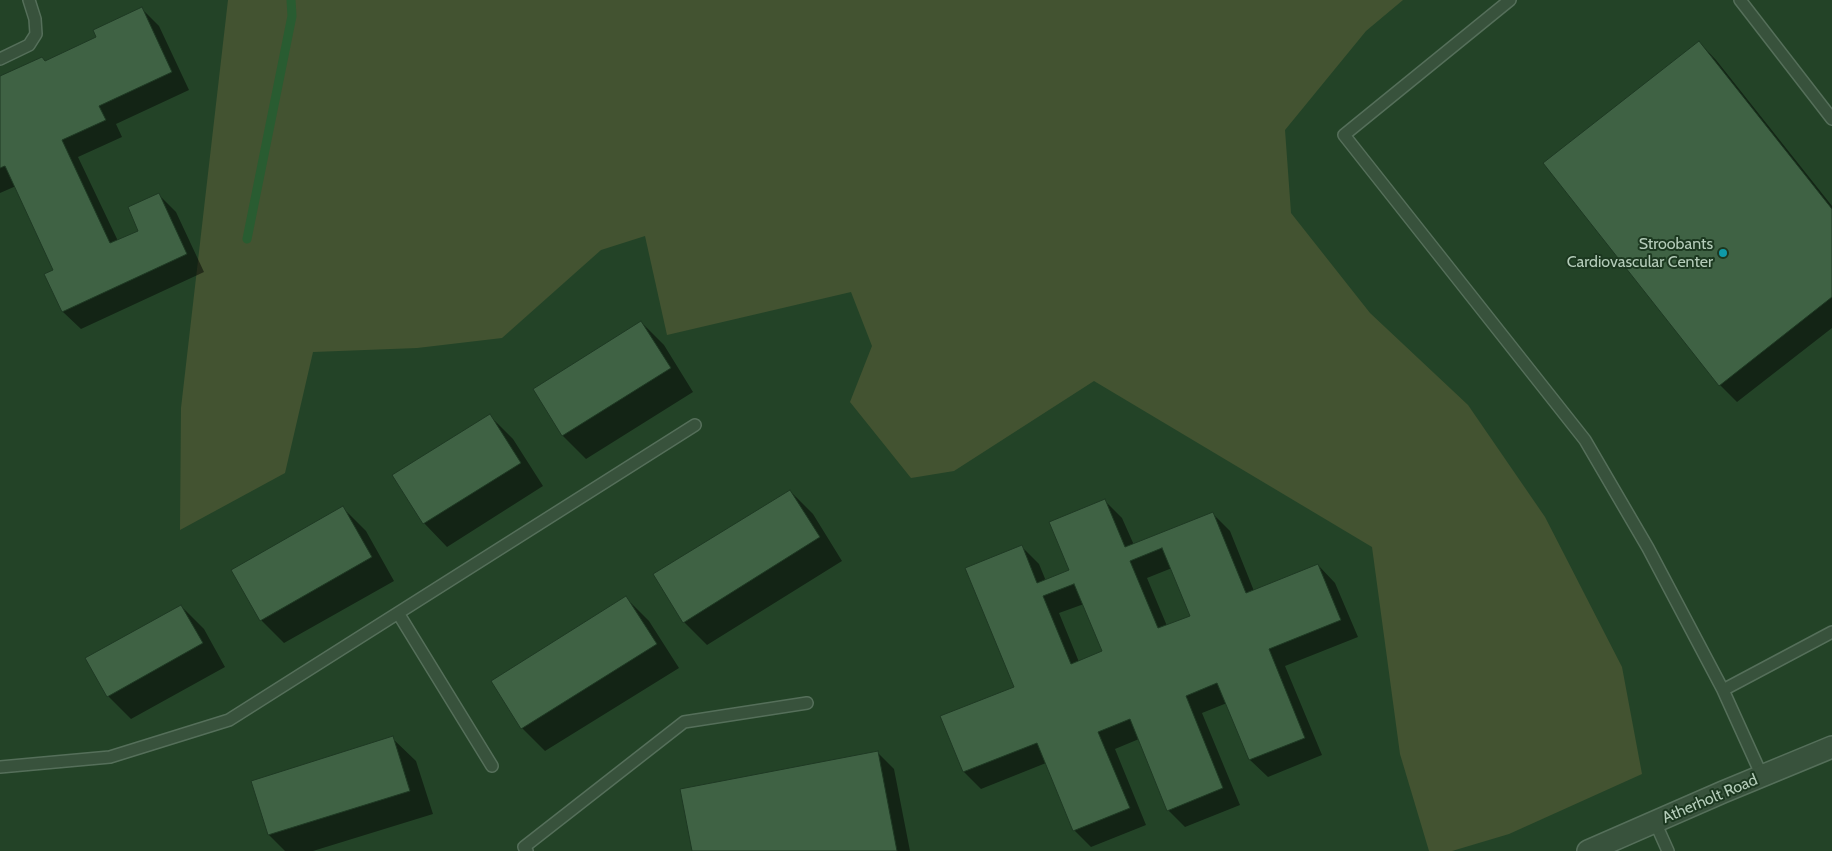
<!DOCTYPE html>
<style>
body{margin:0}
canvas{display:block;background:#234327}
</style>
<canvas width="1832" height="851"></canvas>
<script>
const ctx = document.querySelector('canvas').getContext('2d');
ctx.lineJoin = 'round';
function fill(path, color) {
  ctx.fillStyle = color;
  ctx.fill(path, 'evenodd');
}
function shape(rows) {
  const path = new Path2D();
  for (const r of rows) {
    path.moveTo(r[0], r[1]);
    for (let i = 2; i < r.length; i += 2) path.lineTo(r[i], r[i + 1]);
  }
  return path;
}
function strokePath(path, color, width, dash) {
  ctx.strokeStyle = color;
  ctx.lineWidth = width;
  ctx.lineCap = dash ? 'butt' : 'round';
  ctx.setLineDash(dash || []);
  ctx.stroke(path);
}
function label(font, color, halo, rows, align = 'center') {
  ctx.font = font + ' Cabin,sans-serif';
  ctx.lineWidth = 4;
  ctx.setLineDash([]);
  ctx.textBaseline = 'middle';
  ctx.strokeStyle = halo;
  ctx.fillStyle = color;
  for (const [text, x, y, turn = 0] of rows) {
    ctx.save();
    ctx.translate(x, y);
    ctx.rotate((+turn || 0) * Math.PI / 180);
    ctx.textAlign = isNaN(turn) ? turn : align;
    if (halo) ctx.strokeText(text, 0, 0);
    ctx.fillText(text, 0, 0);
    ctx.restore();
  }
}
fill(shape([
 [228,0,1403,0,1366,31,1285,130,1291,213,1370,313,1468,405,1545,517,1622,667,1642,774,1509,834,1452,851,1429,851,1400,754,1372,547,1094,381,954,471,911,478,850,402,872,346,851,292,667,335,645,236,601,250,502,338,417,348,313,352,285,473,180,530,181,408]
]), '#435331');
fill(shape([
 [142,9,159,26,189,90,116,124,122,137,78,157,118,241,140,231,159,195,176,212,204,272,81,329,63,312,46,275,55,270,16,186,0,193,0,78,45,62,98,38],
 [1699,42,1716,60,1832,206,1832,328,1737,402,1720,385],
 [641,322,664,345,693,392,586,459,563,436,534,389],
 [490,416,513,439,543,486,447,547,424,523,394,476],
 [790,491,813,514,842,561,707,645,684,622],
 [1105,501,1122,518,1134,545,1212,513,1230,531,1254,591,1318,565,1335,583,1358,637,1285,666,1322,755,1268,777,1250,760,1227,703,1202,713,1240,805,1185,827,1168,810,1139,739,1115,749,1146,825,1091,847,1074,830,1046,763,981,789,964,772,1015,687,1022,547,1039,564,1046,581,1070,570],
 [1172,568,1192,616,1167,626,1147,578],
 [1084,604,1104,652,1079,662,1059,613],
 [343,508,366,531,394,581,284,643,261,620],
 [626,598,649,621,679,668,545,751,522,728,493,681],
 [181,606,204,629,225,667,131,719,108,696],
 [392,738,416,761,433,814,313,851,285,851,269,835],
 [877,752,894,769,910,851,693,851]
]), '#0007');
strokePath(shape([
 [247,239,292,16,291,0]
]), '#295c31', 9);
const building = shape([
 [142,7,172,72,99,106,106,120,62,140,110,243,138,231,128,207,159,193,187,254,62,312,44,274,53,270,5,166,0,168,0,76,42,57,45,61,96,37,93,30,142,7],
 [1699,41,1832,209,1832,297,1719,386,1543,163,1699,41],
 [641,321,671,368,562,436,533,389,641,321],
 [490,414,521,463,423,524,392,475,490,414],
 [790,490,820,537,683,623,653,574,790,490],
 [1105,499,1125,547,1213,512,1246,593,1318,564,1341,620,1269,649,1305,738,1249,760,1217,683,1186,696,1223,788,1167,811,1130,719,1098,732,1130,808,1073,831,1037,743,963,772,940,716,1014,687,965,568,1022,545,1037,583,1069,570,1049,522,1105,499],
 [1162,548,1190,616,1158,628,1130,561,1162,548],
 [1074,584,1102,651,1071,664,1043,596,1074,584],
 [343,506,372,557,260,621,231,570,343,506],
 [626,596,657,644,521,729,491,681,626,596],
 [181,605,203,643,107,697,85,658,181,605],
 [393,736,410,791,268,835,251,781,393,736],
 [878,751,897,851,692,851,680,789,878,751]
]);
fill(building, '#3f6244');
strokePath(building, '#1e3923', 1);
const lane = shape([
 [1510,0,1344,135,1585,440,1648,548,1723,690,1762,776],
 [1740,0,1832,119],
 [0,59,29,45,36,34,35,19,29,0],
 [398,613,492,766],
 [1723,690,1832,632],
 [0,767,110,757,229,720,695,425],
 [1655,822,1668,851],
 [527,851,524,847,684,722,807,703]
]);
const street = shape([
 [1588,851,1723,792,1832,747]
]);
strokePath(lane, '#556f5a', 14);
strokePath(street, '#556f5a', 24);
strokePath(lane, '#38523c', 11);
strokePath(street, '#38523c', 21);
for (const [x, y, r, color] of [
 [1723,253,5,"#0f9aa8"]
]) {
  const dot = new Path2D();
  dot.arc(x, y, r, 0, 2 * Math.PI);
  ctx.fillStyle = color;
  ctx.fill(dot);
  strokePath(dot, '#1c3820', 2);
}
label('16px', '#b4ccb9', '#1c3820', [
 ["Stroobants",1713,244],
 ["Cardiovascular Center",1713,262]
], 'right');
label('16px', '#b4ccb9', '#1c3820', [
 ["Atherholt Road",1710,799,-23]
]);
</script>
